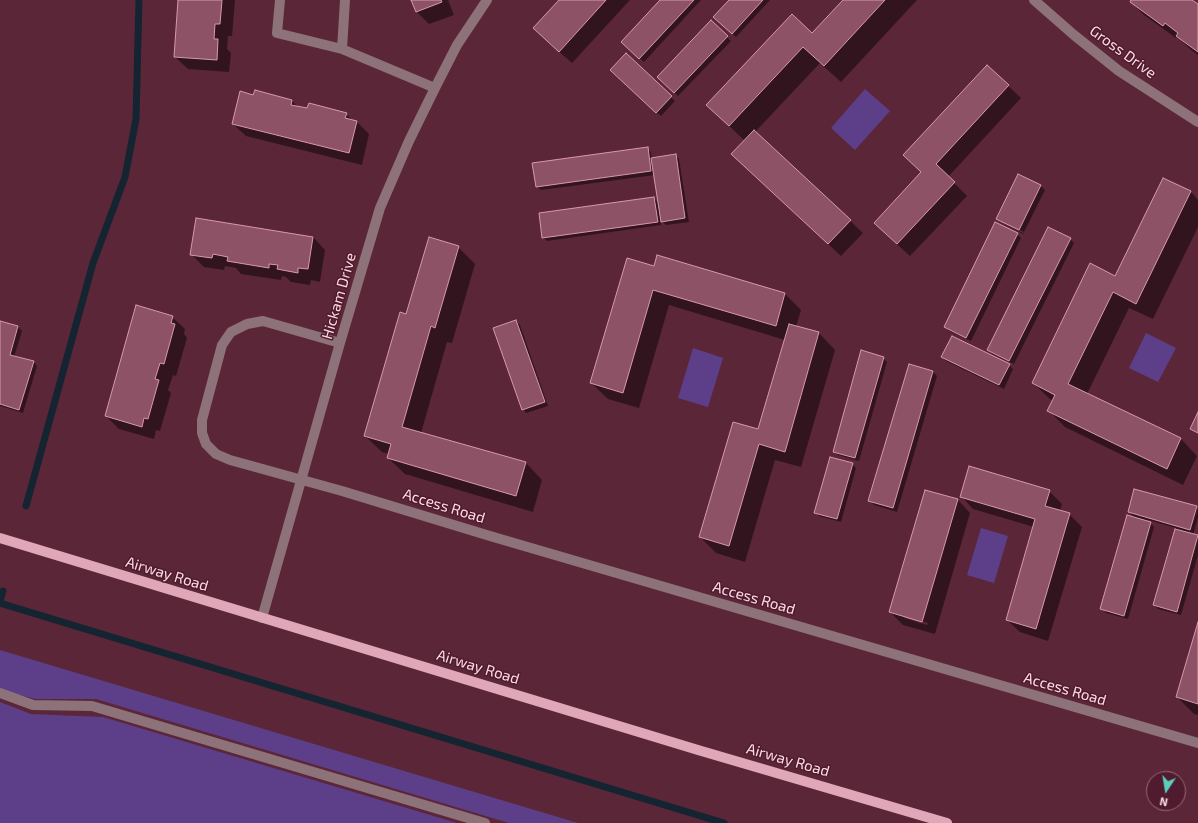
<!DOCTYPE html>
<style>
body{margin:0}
#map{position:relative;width:1198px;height:823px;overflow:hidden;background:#5c2639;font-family:"Exo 2",sans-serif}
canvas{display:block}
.north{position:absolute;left:1146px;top:771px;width:40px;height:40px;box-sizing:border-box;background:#501b2e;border:1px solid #966877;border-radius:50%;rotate:192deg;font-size:11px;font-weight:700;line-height:16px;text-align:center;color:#fedbe4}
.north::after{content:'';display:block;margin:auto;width:14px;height:18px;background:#5cceba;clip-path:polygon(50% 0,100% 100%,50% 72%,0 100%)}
</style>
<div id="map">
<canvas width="1198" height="823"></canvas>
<div class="north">N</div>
</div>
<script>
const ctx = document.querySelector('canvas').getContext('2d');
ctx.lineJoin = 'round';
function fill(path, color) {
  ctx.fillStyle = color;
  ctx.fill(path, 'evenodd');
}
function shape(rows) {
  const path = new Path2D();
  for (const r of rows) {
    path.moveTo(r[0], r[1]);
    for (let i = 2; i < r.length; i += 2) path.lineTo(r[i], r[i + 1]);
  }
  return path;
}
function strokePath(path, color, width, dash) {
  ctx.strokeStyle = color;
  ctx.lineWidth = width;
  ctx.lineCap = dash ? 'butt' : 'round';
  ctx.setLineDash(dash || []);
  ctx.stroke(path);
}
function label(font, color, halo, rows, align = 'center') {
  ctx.font = font + ' "Exo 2",sans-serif';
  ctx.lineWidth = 3;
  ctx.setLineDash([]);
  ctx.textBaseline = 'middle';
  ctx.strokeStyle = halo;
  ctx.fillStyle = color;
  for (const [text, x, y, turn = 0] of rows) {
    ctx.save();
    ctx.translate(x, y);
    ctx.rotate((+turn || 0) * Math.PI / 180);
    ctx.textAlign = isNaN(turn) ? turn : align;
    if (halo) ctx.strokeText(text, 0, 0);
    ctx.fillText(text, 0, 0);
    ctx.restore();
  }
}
fill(shape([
 [865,89,890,111,855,150,831,128],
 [1146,333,1176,348,1158,382,1129,368],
 [693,348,723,358,708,407,678,398],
 [981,528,1008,536,994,583,967,575],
 [0,650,578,823,509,823,96,699,36,699,2,691,0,689],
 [0,702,31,714,103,717,457,823,0,823]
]), '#5d3f89');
fill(shape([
 [179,0,235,0,232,36,228,36,227,49,231,53,229,72,188,69,175,57],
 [412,0,448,0,454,15,429,24,416,11],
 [561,0,630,0,572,63,547,41],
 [662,0,701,0,644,62,626,46],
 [730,0,770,0,736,37,719,21],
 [844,0,917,0,841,82,820,63,755,132,863,233,841,256,745,167,745,141,724,121,812,34],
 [1131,0,1190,0,1198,6,1198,55,1190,49,1177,36,1176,38,1144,15,1131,2],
 [711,22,731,41,678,96,658,77],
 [626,55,675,101,661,116,615,74],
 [987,66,1021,98,948,177,967,196,910,256,887,235,922,172],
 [255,92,292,101,298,107,346,114,353,121,357,122,369,134,362,165,246,136,233,124,254,96],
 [647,148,651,152,652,159,675,155,679,159,689,222,666,225,660,219,661,225,547,241,543,237,654,198,659,204,655,175,541,190,536,186],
 [1163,179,1191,192,1198,200,1198,227,1153,319,1129,308,1087,394,1181,439,1197,456,1183,485,1065,427,1049,411,1053,401,1050,399,1033,383,1116,277],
 [1051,391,1060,398,1051,394],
 [1041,186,1045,190,1023,234,1001,223,1023,233,1024,232,1001,220,1001,222,997,219],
 [1017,234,1021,238,971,341,949,331,945,327],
 [313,237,325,250,320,282,311,280,310,285,291,282,286,277,282,276,281,280,241,274,236,268,225,266,224,270,204,267,191,254],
 [1070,239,1074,243,1014,364,992,354,988,350],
 [458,247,475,264,452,343,447,342,421,433,526,463,542,480,533,512,405,474,388,458,389,454,382,452,365,436,407,315],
 [655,268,785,294,801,310,796,327,819,333,835,350,801,467,775,460,745,562,716,553,700,537,758,430,785,340,669,305,639,408,608,399,591,383],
 [172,317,185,329,184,334,187,338,176,376,173,375,168,390,171,393,160,431,156,430,154,439,119,429,106,416],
 [516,321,520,325,548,406,526,413,523,409],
 [0,322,18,327,22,331,14,357,34,362,37,366,23,413,0,406],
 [942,357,1009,365,1013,369,1004,389,946,361],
 [883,358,887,362,859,461,838,455,834,452],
 [910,365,933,372,937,376,897,512,874,505,870,501],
 [852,464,856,468,841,522,819,516,815,512],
 [926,491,958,500,970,513,935,634,903,625,890,612],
 [904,616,928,623,927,625,904,618],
 [1049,491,1062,504,1060,511,1069,514,1082,527,1048,641,1020,632,1007,620,1034,527,973,509,961,496],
 [1196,507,1198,509,1198,518,1193,535,1198,536,1198,555,1181,615,1158,609,1154,605,1176,528,1148,520,1154,527,1128,619,1106,613,1102,609,1135,518,1129,512],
 [1198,625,1198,715,1194,714,1177,697]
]), '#0007');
strokePath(shape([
 [26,506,93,263,125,177,136,119,139,0],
 [0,601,3,591],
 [0,603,724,823]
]), '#142531', 7);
const building = shape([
 [178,0,222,0,220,24,215,24,214,39,218,39,217,60,174,57,178,0],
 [411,0,441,0,442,2,416,12,411,0],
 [559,0,606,0,559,52,533,28,559,0],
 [660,0,694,0,639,59,621,42,660,0],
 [729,0,763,0,732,34,713,17,729,0],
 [843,0,885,0,824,66,803,47,729,126,706,105,792,14,812,33,843,0],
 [1131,0,1192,0,1198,4,1198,52,1176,36,1178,33,1165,23,1163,26,1130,2,1131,0],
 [711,20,728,36,674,93,657,77,711,20],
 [626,53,672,96,656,113,610,70,626,53],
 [987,65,1009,85,936,164,955,182,897,244,874,223,921,172,903,155,987,65],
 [255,90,292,100,291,105,307,108,309,103,347,113,345,118,357,121,349,153,232,124,240,91,253,95,255,90],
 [754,130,851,220,828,244,731,154,754,130],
 [648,147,651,171,536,187,532,163,648,147],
 [676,154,685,218,661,222,651,158,676,154],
 [1018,174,1041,185,1019,230,996,219,1018,174],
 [1163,178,1191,191,1136,304,1113,292,1068,384,1181,438,1167,469,1047,411,1055,395,1032,383,1090,263,1115,276,1163,178],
 [654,197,658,222,542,238,539,213,654,197],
 [196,218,313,237,308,269,298,268,298,273,277,269,278,265,269,264,269,268,227,261,228,257,213,254,212,258,190,255,196,218],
 [995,222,1018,233,966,338,944,327,995,222],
 [1048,227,1071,238,1009,361,987,350,1048,227],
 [429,237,459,246,435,328,431,326,402,427,526,462,516,496,387,458,391,444,364,436,400,312,406,314,429,237],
 [657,255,785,293,776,326,653,290,623,393,590,383,627,258,654,266,657,255],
 [136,305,173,316,171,323,175,324,164,364,160,363,155,379,159,380,148,419,144,418,142,427,105,416,136,305],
 [516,320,545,402,522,410,493,328,516,320],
 [0,321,18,326,10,355,34,361,19,410,0,404,0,321],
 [789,324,819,332,785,452,759,444,729,546,699,537,733,422,758,429,789,324],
 [952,336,1010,364,999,385,941,357,952,336],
 [861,350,884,357,855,458,833,452,861,350],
 [909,364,933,371,893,508,868,501,909,364],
 [1198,412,1198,433,1190,429,1198,412],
 [830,457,853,463,837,519,814,513,830,457],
 [969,466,1050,490,1045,506,1070,513,1036,629,1006,620,1035,519,960,497,969,466],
 [1134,489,1197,506,1190,530,1128,512,1134,489],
 [925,490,958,499,922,622,889,612,925,490],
 [1127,515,1151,522,1124,616,1100,609,1127,515],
 [1175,529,1198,535,1177,612,1153,605,1175,529],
 [1198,622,1198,704,1176,697,1198,622]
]);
fill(building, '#8d5265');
strokePath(building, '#d998ab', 1);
strokePath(shape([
 [280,0,277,33,342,49,435,88],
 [1034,0,1074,35,1119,71,1198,122],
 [342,49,345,0],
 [340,343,263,321,247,324,231,332,222,345,202,420,202,433,206,444,216,454,230,460,342,491,490,536,1198,743],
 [262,618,340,343,380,208,409,141,435,88,457,45,487,0],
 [0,693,33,705,92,706,485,823]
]), '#8e7279', 10);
strokePath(shape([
 [0,538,698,750,947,823]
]), '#dfa7b7', 10);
label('15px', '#fedbe4', '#501b2e', [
 ["Gross Drive",1123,52,36],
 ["Hickam Drive",339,296,-74],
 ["Access Road",444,506,17],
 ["Airway Road",167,574,17],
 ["Access Road",754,598,16],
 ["Airway Road",478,667,17],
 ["Access Road",1065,689,16],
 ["Airway Road",788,760,16]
]);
</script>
